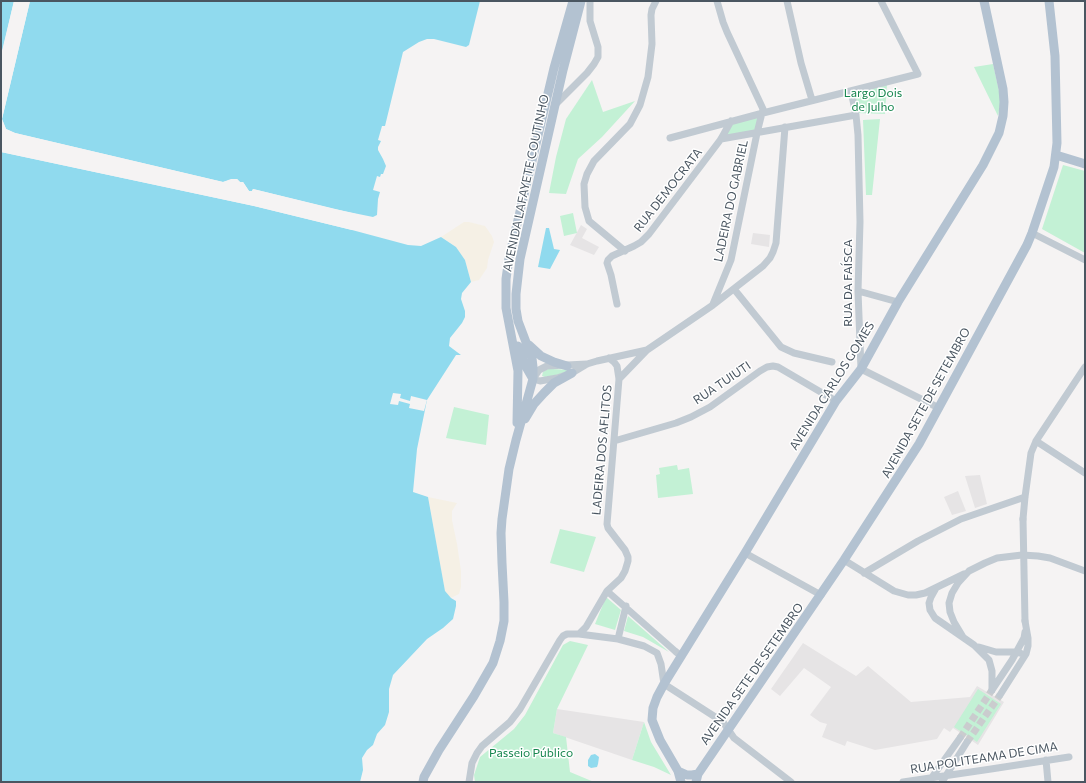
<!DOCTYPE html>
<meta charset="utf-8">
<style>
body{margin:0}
#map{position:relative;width:1086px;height:783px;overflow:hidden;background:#f5f3f3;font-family:Commissioner,sans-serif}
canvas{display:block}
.frame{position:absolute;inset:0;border:2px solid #4a5661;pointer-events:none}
</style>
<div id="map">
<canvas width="1086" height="783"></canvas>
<div class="frame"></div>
</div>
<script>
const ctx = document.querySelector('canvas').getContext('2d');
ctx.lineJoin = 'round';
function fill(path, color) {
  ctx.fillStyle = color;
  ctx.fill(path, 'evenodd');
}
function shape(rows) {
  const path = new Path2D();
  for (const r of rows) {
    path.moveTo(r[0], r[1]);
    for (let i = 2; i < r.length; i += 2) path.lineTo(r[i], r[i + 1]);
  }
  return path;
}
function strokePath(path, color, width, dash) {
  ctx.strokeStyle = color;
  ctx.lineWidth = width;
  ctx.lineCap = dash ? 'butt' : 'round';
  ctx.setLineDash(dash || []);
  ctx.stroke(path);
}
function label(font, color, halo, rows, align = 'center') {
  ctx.font = font + ' Commissioner,sans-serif';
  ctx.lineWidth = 3;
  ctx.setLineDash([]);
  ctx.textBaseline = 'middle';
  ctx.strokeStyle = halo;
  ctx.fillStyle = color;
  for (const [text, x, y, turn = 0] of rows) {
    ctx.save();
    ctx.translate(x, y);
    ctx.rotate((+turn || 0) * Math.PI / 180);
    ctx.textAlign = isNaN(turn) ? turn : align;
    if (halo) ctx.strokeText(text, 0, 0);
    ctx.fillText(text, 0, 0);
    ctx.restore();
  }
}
fill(shape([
 [581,225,587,229,582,238,599,247,594,255,570,245],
 [753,233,770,235,769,247,751,244],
 [980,475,987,504,975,508,965,476],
 [958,491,966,511,952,515,944,497],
 [803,643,856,676,868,666,911,702,970,697,977,686,1004,702,978,745,953,728,950,732,944,728,937,739,875,750,847,741,845,746,822,737,827,724,820,722,810,715,831,687,804,668,780,696,771,689],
 [557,709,644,722,632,760,553,733]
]), '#e6e4e5');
fill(shape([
 [993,64,1001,100,998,116,974,67],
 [592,80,603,112,635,101,602,137,578,159,566,194,549,193,556,157,566,119],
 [887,84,885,114,857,113,853,92],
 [760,115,754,132,725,136,732,123],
 [880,119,872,195,866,195,863,120],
 [1063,165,1085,171,1085,253,1042,229],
 [573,213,577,233,564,236,560,216],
 [548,369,553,369,572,370,553,376,545,377,542,376,543,372],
 [454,407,489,415,486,445,446,438],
 [677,465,678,470,689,468,693,494,658,498,656,475,660,474,659,468],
 [560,529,596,537,584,572,550,563],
 [606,597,621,610,615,630,595,624],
 [628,616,669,652,643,637,624,631],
 [570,641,588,645,557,709,553,733,566,737,570,772,594,782,475,782,474,775,480,757,514,729,525,715,563,645],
 [978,689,1001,704,977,742,954,727],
 [644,722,651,742,671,775,654,767,632,760]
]), '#c3f1d5');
fill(shape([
 [464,222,469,222,485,226,492,236,494,242,488,260,487,268,479,280,471,282,465,260,460,253,456,247,441,237],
 [428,497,457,503,452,511,452,520,457,544,461,571,461,587,459,594,451,598,445,592]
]), '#f5f0e5');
fill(shape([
 [1,1,14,1,1,55],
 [30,1,480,1,469,45,466,47,434,39,427,39,419,42,403,52,385,126,382,126,378,140,381,141,378,147,378,150,383,159,386,166,383,174,381,174,380,177,377,176,373,190,380,192,378,199,377,215,373,217,334,209,253,189,252,191,249,191,243,182,240,182,237,179,231,179,223,182,15,133,6,129,2,119],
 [1,152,254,206,352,230,408,245,421,246,441,237,456,247,465,260,471,282,462,293,461,299,465,311,465,317,462,323,450,338,449,346,461,355,456,355,427,400,417,449,413,492,428,497,445,591,451,598,456,601,456,606,453,619,443,628,427,639,393,675,389,689,389,712,385,725,377,734,373,745,367,750,362,758,363,770,360,782,1,782],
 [546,228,549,228,554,249,560,250,550,269,538,267],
 [595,754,599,757,598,764,597,767,591,768,588,766,588,760,591,755]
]), '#90daee');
fill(shape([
 [14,1,16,1,3,55,1,57],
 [28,1,30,1,2,119,6,129,15,133,223,182,234,179,237,179,240,182,243,182,249,191,252,191,253,189,356,214,356,216,254,192,253,193,249,193,242,184,239,184,236,181,232,181,223,184,15,135,5,131,1,125,1,115],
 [1,150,254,204,353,228,352,230,254,206,1,152],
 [393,393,401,394,400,398,410,401,411,396,427,400,424,411,409,408,410,404,399,401,398,405,390,404]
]), '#f5f3f3');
strokePath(shape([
 [960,738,992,690],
 [967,742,1000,695]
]), '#caccce', 7, [7, 3.5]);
strokePath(shape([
 [787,1,801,63,812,100],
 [851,91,856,115,858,135,860,222,858,291,861,369,939,408],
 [555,105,587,73,594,64,598,57,598,47,590,21,590,1],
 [670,138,763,113,918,74,881,1],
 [721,139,856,115],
 [1032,233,1085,260],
 [625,251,589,221,585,207,584,184,587,174,594,161,630,124,640,105,648,77,652,44,651,15,652,9,656,1],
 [734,289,781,347,794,353,832,362],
 [858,291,898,302],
 [617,304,611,275,607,263,608,260,612,256,634,246,641,242,649,234,721,139,731,121],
 [713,304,731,260,757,133,763,109,727,32,723,22,717,1],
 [609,358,614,362,617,366,619,379,607,524,608,528,625,550,628,557,628,561,625,571,621,578,607,591,586,627,579,634,618,639,644,646,657,653,661,664,664,684,723,722,734,738,791,782],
 [587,364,547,366,539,370,533,379,540,381,557,378,572,373,587,364,597,361,647,350,713,305,763,266,770,258,773,252,776,243,785,127],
 [619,379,647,350],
 [614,441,676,423,691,417,710,407,760,371,767,367,773,366,778,367,836,401],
 [1036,441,1085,473],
 [1023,519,1025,497,1031,453,1036,441,1085,367],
 [745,553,821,595],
 [844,560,894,591,908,595,916,595,925,593,964,574],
 [864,573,918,541,961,519,1025,497],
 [936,588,931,597,929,603,930,610,935,618,974,645,989,660,992,671,992,690],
 [607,591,675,651,681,656],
 [963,637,954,622,950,612,949,603,952,593,958,583,969,571,985,563,997,558,1022,555,1038,556,1050,558,1085,571],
 [618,639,626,606],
 [979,647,996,652,1016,652,1020,653],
 [992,690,1012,660,1024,638,1025,632],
 [1000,695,1026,654,1028,646,1028,638,1025,621],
 [1046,760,1048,782],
 [930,780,960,738],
 [469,782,472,763,477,753,482,746,510,722,520,709,560,640,563,636,567,634,579,634],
 [903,782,991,769,1069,757],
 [942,782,967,742]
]), '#c1cad2', 7);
strokePath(shape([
 [1056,155,1085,164],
 [529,345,541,356,554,362,567,366],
 [518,346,525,365,533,379],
 [525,419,534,404,544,393,554,383,572,373],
 [517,423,518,371,506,308,506,279,509,258,554,68,573,1],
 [678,771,687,775,692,775,698,774],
 [423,782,424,777,439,750,474,696,493,663,500,641,504,621,504,602,502,563,501,533,502,519,509,469,516,440,533,379,533,367,532,358,518,321,516,309,516,294,520,259,563,70,581,1],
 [681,782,678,771,660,740,652,720,653,708,657,697,664,684,745,553,836,401,861,369,898,302,983,165,999,133,1003,116,1004,102,1003,89,984,1],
 [696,782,698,774,844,560,919,444,1027,245,1032,233,1054,167,1057,143,1055,56,1049,1]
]), '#b3c2d1', 9);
strokePath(shape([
 [1023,519,1025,621]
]), '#c1cad2', 7);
label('12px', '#17864f', '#fff', [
 ["Largo Dois",873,93],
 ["de Julho",873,107],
 ["Passeio Público",531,753]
]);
label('12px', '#4a5661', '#fff', [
 ["AVENIDA LAFAYETE COUTINHO",526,183,-78],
 ["RUA DEMOCRATA",668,190,-52],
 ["LADEIRA DO GABRIEL",731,201,-78],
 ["RUA DA FAÍSCA",848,283,-90],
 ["RUA TUIUTI",722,383,-34],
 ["AVENIDA CARLOS GOMES",832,386,-58],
 ["AVENIDA SETE DE SETEMBRO",926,403,-61],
 ["LADEIRA DOS AFLITOS",602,450,-85],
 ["AVENIDA SETE DE SETEMBRO",752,674,-55],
 ["RUA POLITEAMA DE CIMA",984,758,-9]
]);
</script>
